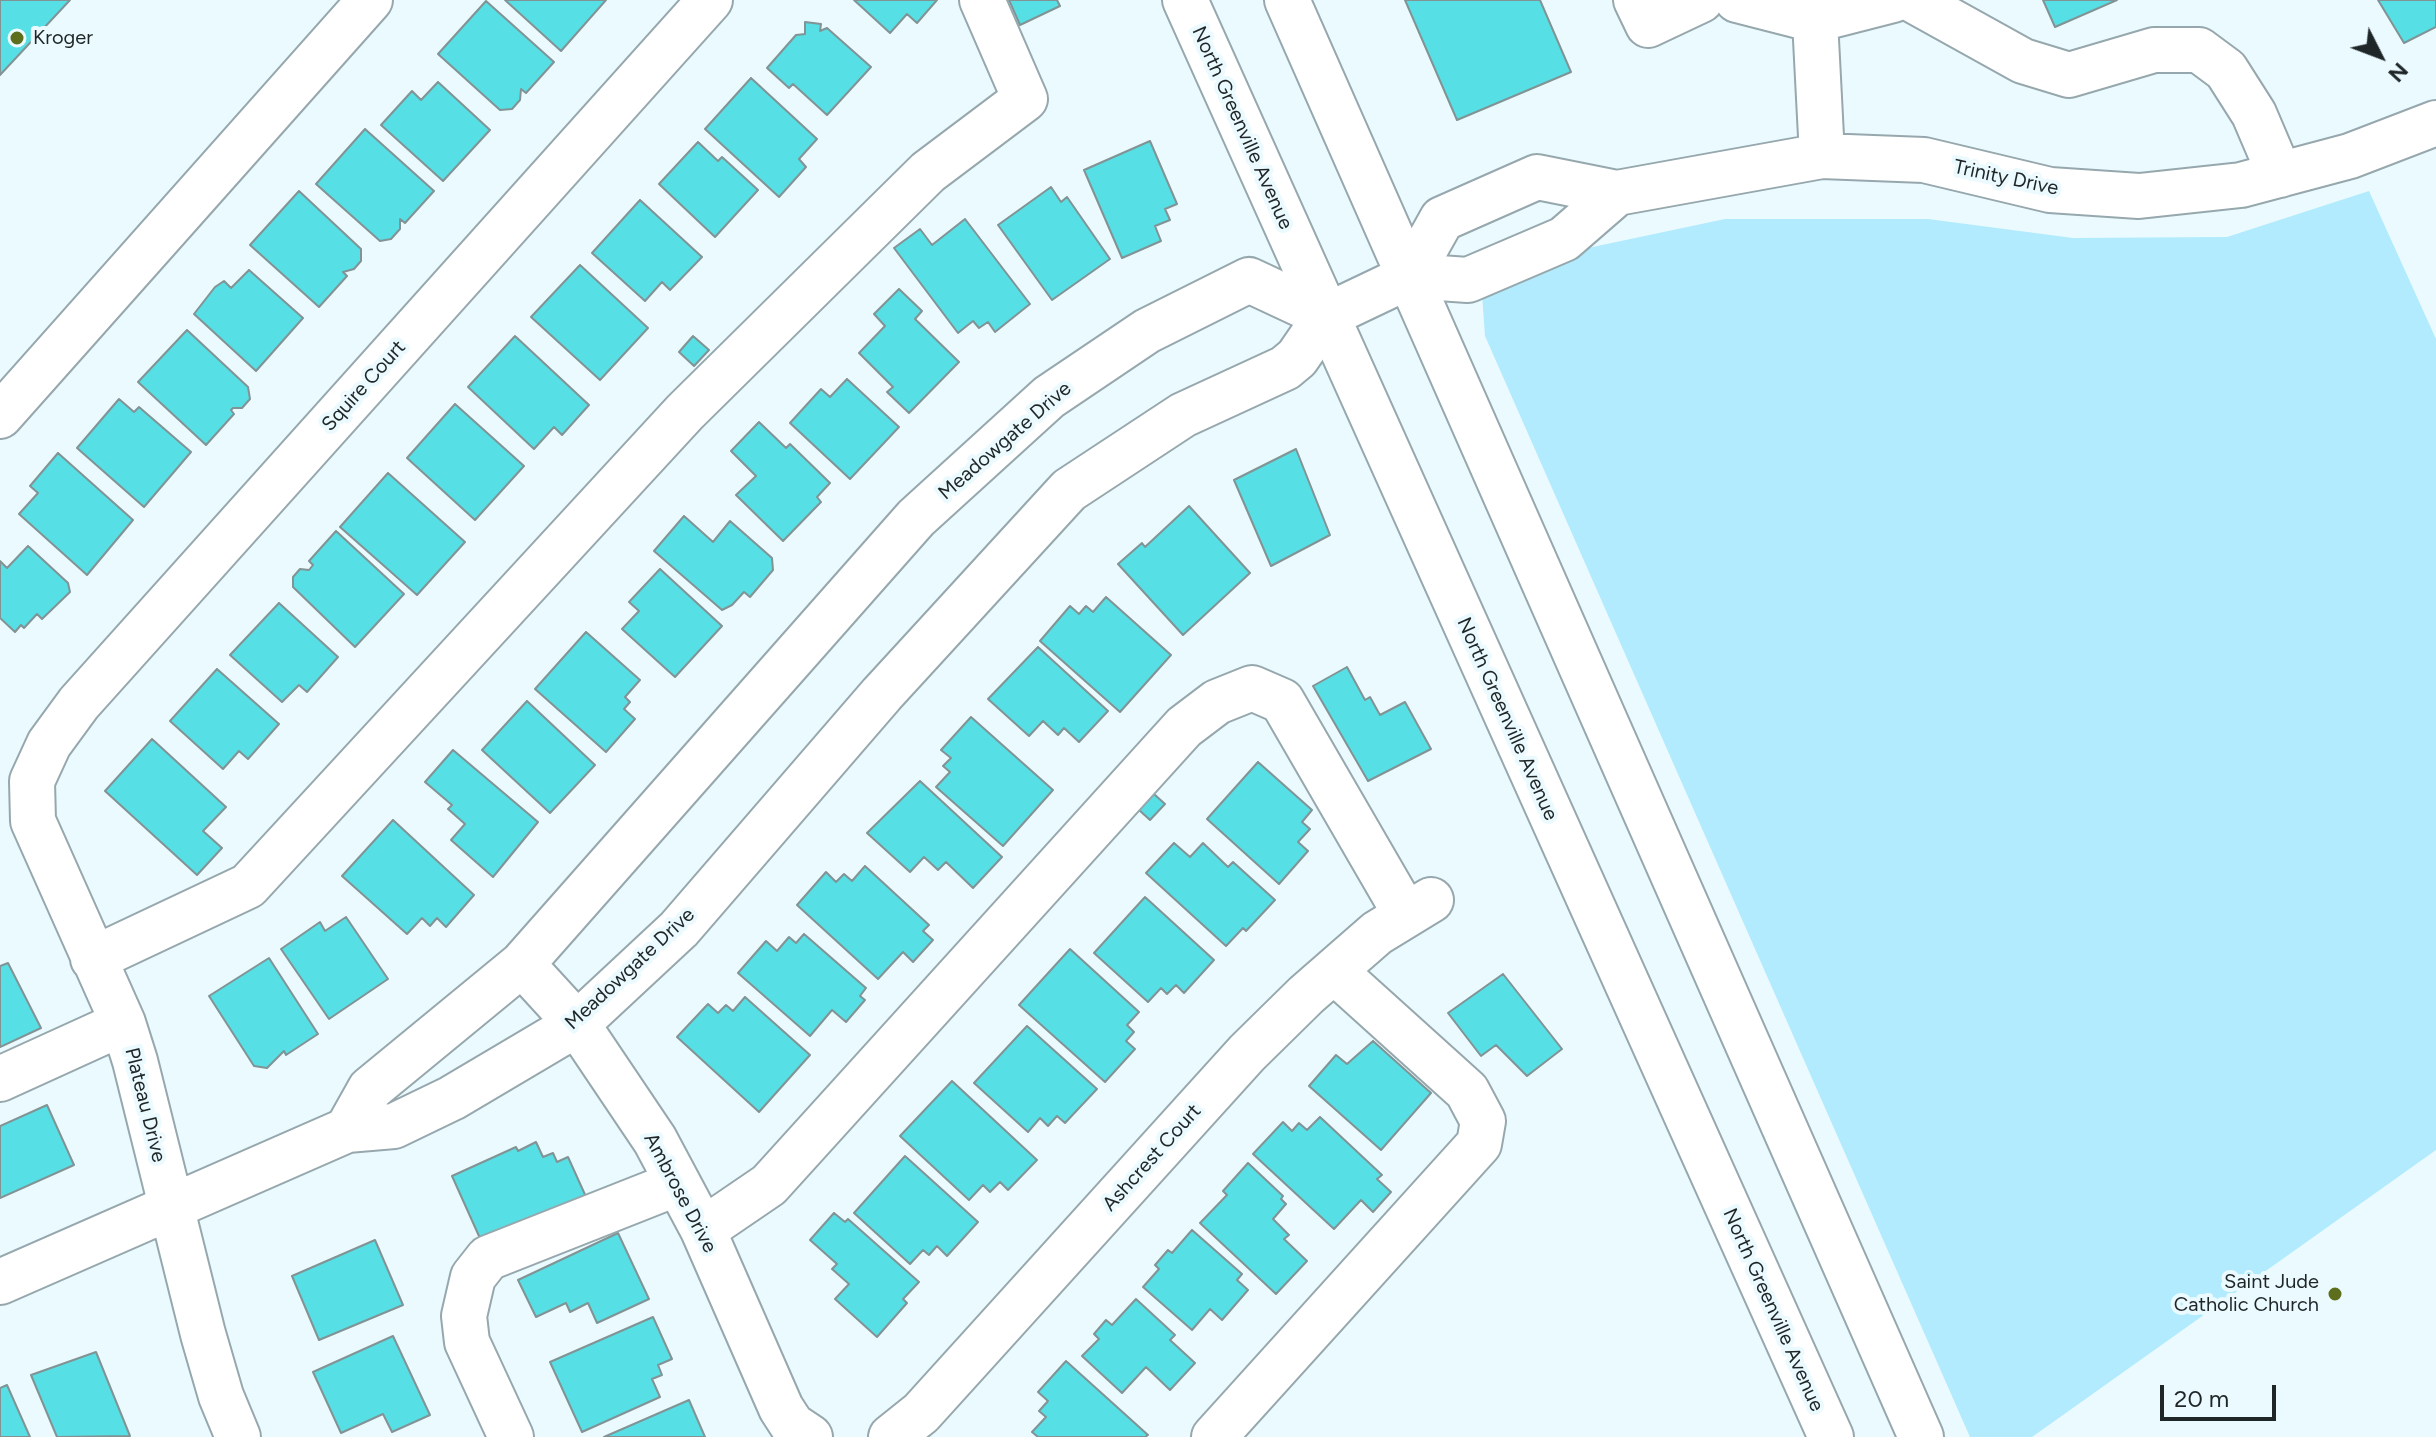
<!DOCTYPE html>
<style>
body{margin:0}
#map{position:relative;width:2436px;height:1437px;overflow:hidden;background:#ebfaff;font-family:Figtree,sans-serif}
canvas{display:block}
.north{position:absolute;left:2340px;top:16px;width:80px;height:80px;-webkit-text-stroke:6px #ebfaff;paint-order:stroke;rotate:132deg;font-size:22px;font-weight:700;line-height:32px;text-align:center;color:#1f2628}
.north::after{content:'';display:block;margin:auto;width:28px;height:36px;background:#1f2628;clip-path:polygon(50% 0,100% 100%,50% 72%,0 100%)}
.scale{position:absolute;left:2160px;top:1385px;width:116px;height:36px;box-sizing:border-box;border:4px solid #1f2628;border-top:0;padding-left:10px;font-size:24px;line-height:28px;white-space:nowrap;color:#1f2628;-webkit-text-stroke:6px #ebfaff;paint-order:stroke}
</style>
<div id="map">
<canvas width="2436" height="1437"></canvas>
<div class="north">N</div>
<div class="scale">20 m</div>
</div>
<script>
const ctx = document.querySelector('canvas').getContext('2d');
ctx.lineJoin = 'round';
function fill(path, color) {
  ctx.fillStyle = color;
  ctx.fill(path, 'evenodd');
}
function shape(rows) {
  const path = new Path2D();
  for (const r of rows) {
    path.moveTo(r[0], r[1]);
    for (let i = 2; i < r.length; i += 2) path.lineTo(r[i], r[i + 1]);
  }
  return path;
}
function strokePath(path, color, width, dash) {
  ctx.strokeStyle = color;
  ctx.lineWidth = width;
  ctx.lineCap = dash ? 'butt' : 'round';
  ctx.setLineDash(dash || []);
  ctx.stroke(path);
}
function label(font, color, halo, rows, align = 'center') {
  ctx.font = font + ' Figtree,sans-serif';
  ctx.lineWidth = 8;
  ctx.setLineDash([]);
  ctx.textBaseline = 'middle';
  ctx.strokeStyle = halo;
  ctx.fillStyle = color;
  for (const [text, x, y, turn = 0] of rows) {
    ctx.save();
    ctx.translate(x, y);
    ctx.rotate((+turn || 0) * Math.PI / 180);
    ctx.textAlign = isNaN(turn) ? turn : align;
    if (halo) ctx.strokeText(text, 0, 0);
    ctx.fillText(text, 0, 0);
    ctx.restore();
  }
}
fill(shape([
 [2369,191,2436,339,2436,1150,2032,1437,1970,1437,1485,336,1482,294,1569,252,1725,219,1928,219,2073,238,2227,237]
]), '#b1ebfd');
const building = shape([
 [0,0,70,0,0,75,0,0],
 [505,0,606,0,561,51,505,0],
 [854,0,937,0,917,23,907,14,890,33,854,0],
 [1009,0,1057,0,1060,6,1020,25,1009,0],
 [1405,0,1540,0,1571,72,1457,120,1405,0],
 [2043,0,2117,0,2055,27,2043,0],
 [2378,0,2436,0,2436,27,2404,43,2378,0],
 [486,1,554,62,526,93,521,89,520,100,512,109,500,110,438,54,486,1],
 [805,22,821,24,820,31,827,28,871,67,827,115,793,84,789,88,767,68,796,35,805,34,805,22],
 [751,78,817,139,799,159,806,167,779,197,705,129,751,78],
 [438,82,490,130,443,181,381,125,412,91,421,100,438,82],
 [365,129,434,191,405,223,400,219,400,229,391,239,380,241,316,184,365,129],
 [1150,141,1177,204,1165,209,1170,220,1155,226,1161,241,1122,258,1084,170,1150,141],
 [698,142,718,161,722,157,758,190,715,237,659,184,698,142],
 [1051,187,1061,202,1067,197,1110,259,1052,300,998,225,1051,187],
 [299,191,361,249,361,261,354,269,343,272,347,276,319,307,250,245,299,191],
 [640,200,702,257,670,290,662,282,645,301,592,253,640,200],
 [965,219,1030,304,995,332,988,322,979,328,973,321,958,333,894,248,920,229,932,245,965,219],
 [580,265,648,328,600,380,531,317,580,265],
 [249,270,303,318,256,371,194,314,215,287,224,281,231,288,249,270],
 [899,289,922,311,915,319,959,362,909,413,887,392,893,387,859,353,885,326,874,314,899,289],
 [187,330,248,387,250,399,242,408,233,408,231,410,234,414,206,445,138,382,187,330],
 [515,336,589,405,562,435,554,427,534,449,468,387,515,336],
 [693,336,709,350,694,366,679,352,693,336],
 [847,379,899,427,850,479,790,423,821,389,830,397,847,379],
 [119,399,134,412,139,407,191,452,144,507,77,448,119,399],
 [455,404,524,466,475,520,407,458,455,404],
 [759,422,786,448,790,444,830,483,817,497,821,502,783,541,736,495,756,476,731,451,759,422],
 [1296,449,1330,535,1271,566,1234,480,1296,449],
 [58,453,133,520,87,575,19,514,38,493,30,486,58,453],
 [388,473,465,542,417,595,340,527,388,473],
 [1189,506,1250,573,1183,635,1118,564,1142,543,1145,547,1189,506],
 [684,516,713,542,730,521,772,558,773,570,750,597,744,592,732,605,722,610,654,551,684,516],
 [336,531,404,594,355,647,293,587,293,577,300,569,309,570,313,565,309,561,336,531],
 [28,546,68,583,70,592,42,619,37,614,24,628,21,625,15,632,0,618,0,561,7,568,28,546],
 [660,569,722,626,675,677,622,629,639,611,629,602,660,569],
 [1106,597,1171,655,1120,712,1040,641,1070,606,1079,614,1086,606,1093,612,1106,597],
 [279,603,338,657,307,692,299,685,282,702,230,655,279,603],
 [586,632,640,680,625,697,630,702,624,709,635,719,606,752,535,689,586,632],
 [1038,647,1108,711,1079,742,1064,728,1058,735,1043,721,1029,736,988,699,1038,647],
 [1347,667,1365,700,1370,697,1380,715,1405,702,1431,749,1368,781,1313,686,1347,667],
 [217,669,279,724,248,759,239,751,223,769,170,721,217,669],
 [527,701,595,765,550,813,482,750,527,701],
 [971,717,1053,790,1003,846,936,787,950,772,943,766,951,758,941,750,971,717],
 [152,739,226,807,203,831,222,848,197,875,105,791,152,739],
 [453,750,538,822,493,877,451,840,465,824,448,809,452,805,425,782,453,750],
 [1258,762,1312,810,1302,822,1310,829,1298,842,1308,851,1279,884,1207,819,1258,762],
 [920,781,1002,857,973,888,946,862,938,870,924,857,910,872,867,833,920,781],
 [1154,794,1165,804,1150,820,1139,810,1154,794],
 [393,820,474,895,446,927,437,918,430,926,422,918,407,934,342,876,393,820],
 [1174,843,1190,857,1203,843,1228,867,1233,862,1275,900,1246,931,1243,928,1226,946,1146,873,1174,843],
 [865,866,929,925,923,931,933,940,913,962,903,952,878,979,797,905,826,872,836,882,844,874,852,881,865,866],
 [1145,897,1214,960,1184,993,1176,985,1167,994,1161,988,1148,1002,1094,953,1145,897],
 [346,917,388,979,329,1019,281,949,320,922,325,931,346,917],
 [804,934,866,988,860,996,865,1000,846,1022,832,1010,810,1036,738,973,766,941,777,951,789,937,796,943,804,934],
 [1070,949,1139,1012,1127,1025,1134,1032,1126,1041,1135,1049,1105,1082,1019,1005,1070,949],
 [269,958,318,1034,286,1055,284,1051,267,1068,254,1066,209,996,269,958],
 [8,963,41,1028,0,1047,0,966,8,963],
 [1503,974,1562,1049,1527,1076,1496,1045,1481,1056,1448,1013,1503,974],
 [745,997,810,1055,759,1112,677,1037,708,1004,718,1013,726,1005,733,1011,745,997],
 [1027,1026,1097,1089,1065,1123,1057,1116,1048,1126,1040,1118,1028,1132,974,1083,1027,1026],
 [1373,1041,1431,1093,1381,1150,1309,1086,1336,1055,1347,1064,1373,1041],
 [952,1081,1037,1160,1008,1190,1000,1182,990,1192,983,1185,969,1200,900,1136,952,1081],
 [47,1105,74,1165,0,1198,0,1126,47,1105],
 [1320,1117,1382,1175,1377,1179,1391,1192,1373,1212,1361,1200,1334,1229,1253,1154,1283,1122,1292,1131,1299,1123,1307,1130,1320,1117],
 [536,1142,543,1157,553,1153,557,1162,568,1157,587,1199,483,1245,452,1176,516,1147,518,1151,536,1142],
 [905,1156,978,1222,947,1256,937,1246,929,1255,923,1250,910,1264,854,1213,905,1156],
 [1248,1163,1283,1196,1281,1199,1286,1204,1273,1219,1289,1235,1284,1239,1307,1261,1276,1294,1200,1223,1227,1195,1223,1191,1248,1163],
 [834,1213,845,1222,848,1219,919,1282,903,1299,907,1303,877,1337,835,1299,849,1284,832,1269,837,1264,810,1240,834,1213],
 [1192,1230,1242,1274,1237,1280,1248,1290,1222,1320,1210,1309,1192,1330,1143,1287,1159,1269,1155,1265,1168,1250,1172,1253,1192,1230],
 [618,1233,649,1299,597,1323,588,1303,570,1312,566,1303,536,1317,518,1280,618,1233],
 [375,1240,403,1305,319,1340,292,1276,375,1240],
 [1136,1299,1175,1335,1170,1340,1195,1363,1170,1390,1146,1367,1122,1393,1082,1356,1099,1339,1094,1334,1106,1320,1112,1325,1136,1299],
 [653,1317,672,1359,658,1365,662,1375,652,1379,660,1397,582,1432,550,1362,653,1317],
 [393,1336,430,1415,392,1432,383,1414,341,1433,313,1372,393,1336],
 [96,1352,130,1436,57,1437,31,1375,96,1352],
 [1066,1361,1148,1435,1145,1437,1038,1437,1032,1432,1046,1417,1039,1411,1048,1401,1038,1392,1066,1361],
 [7,1385,30,1437,0,1437,0,1388,7,1385],
 [689,1400,705,1437,604,1437,689,1400]
]);
fill(building, '#56dfe4');
strokePath(building, '#819394', 2);
const minor = shape([
 [1636,0,1648,25,1701,0],
 [1737,0,1815,20,1893,0],
 [1913,0,2023,61,2069,75,2154,50,2199,50,2226,70,2254,114,2280,175],
 [1822,156,1815,20,1827,0],
 [1617,193,1564,239,1468,280,1410,276,1442,219,1537,177,1617,193,1822,156,1924,160,2050,190,2139,196,2241,185,2350,156,2436,123],
 [0,416,370,0],
 [93,959,248,886,685,412,928,172,1025,99,982,0],
 [522,964,577,1024,655,1140,703,1230,781,1408,792,1425,810,1437],
 [0,1079,123,1023],
 [703,1230,769,1185,1184,727,1217,702,1252,688,1282,701,1406,915],
 [0,1282,347,1130,394,1126,452,1098,577,1024,679,929,882,694,1069,490,1183,415,1285,368,1297,358,1326,316,1249,280,1147,331,1049,397,916,518,522,964,370,1089,347,1130],
 [238,1437,221,1396,203,1334,135,1061,123,1023,33,821,32,781,49,744,79,703,710,0],
 [511,1437,467,1342,464,1316,473,1277,488,1258,678,1183],
 [891,1437,921,1413,1247,1053,1306,995,1377,933,1431,900],
 [1214,1437,1479,1144,1483,1121,1467,1091,1334,971]
]);
const major = shape([
 [1185,0,1831,1437],
 [1287,0,1921,1437],
 [1326,316,1410,276]
]);
strokePath(minor, '#96a8ad', 48);
strokePath(major, '#96a8ad', 48);
strokePath(minor, '#fff', 44);
strokePath(major, '#fff', 44);
for (const [x, y, r, color] of [
 [17,38,8,"#5d6f1d"],
 [2335,1294,8,"#5d6f1d"]
]) {
  const dot = new Path2D();
  dot.arc(x, y, r, 0, 2 * Math.PI);
  ctx.fillStyle = color;
  ctx.fill(dot);
  strokePath(dot, '#ebfaff', 3);
}
label('20px', '#1f2628', '#ebfaff', [
 ["Kroger",33,38],
 ["Saint Jude",2319,1282,"right"],
 ["Catholic Church",2319,1305,"right"]
], 'left');
label('20px', '#1f2628', '#ebfaff', [
 ["North Greenville Avenue",1242,128,66],
 ["Trinity Drive",2006,178,12],
 ["Squire Court",364,386,-48],
 ["Meadowgate Drive",1005,441,-41],
 ["North Greenville Avenue",1507,719,66],
 ["Meadowgate Drive",630,969,-43],
 ["Plateau Drive",145,1105,76],
 ["Ashcrest Court",1152,1158,-48],
 ["Ambrose Drive",680,1193,62],
 ["North Greenville Avenue",1773,1310,66]
]);
</script>
